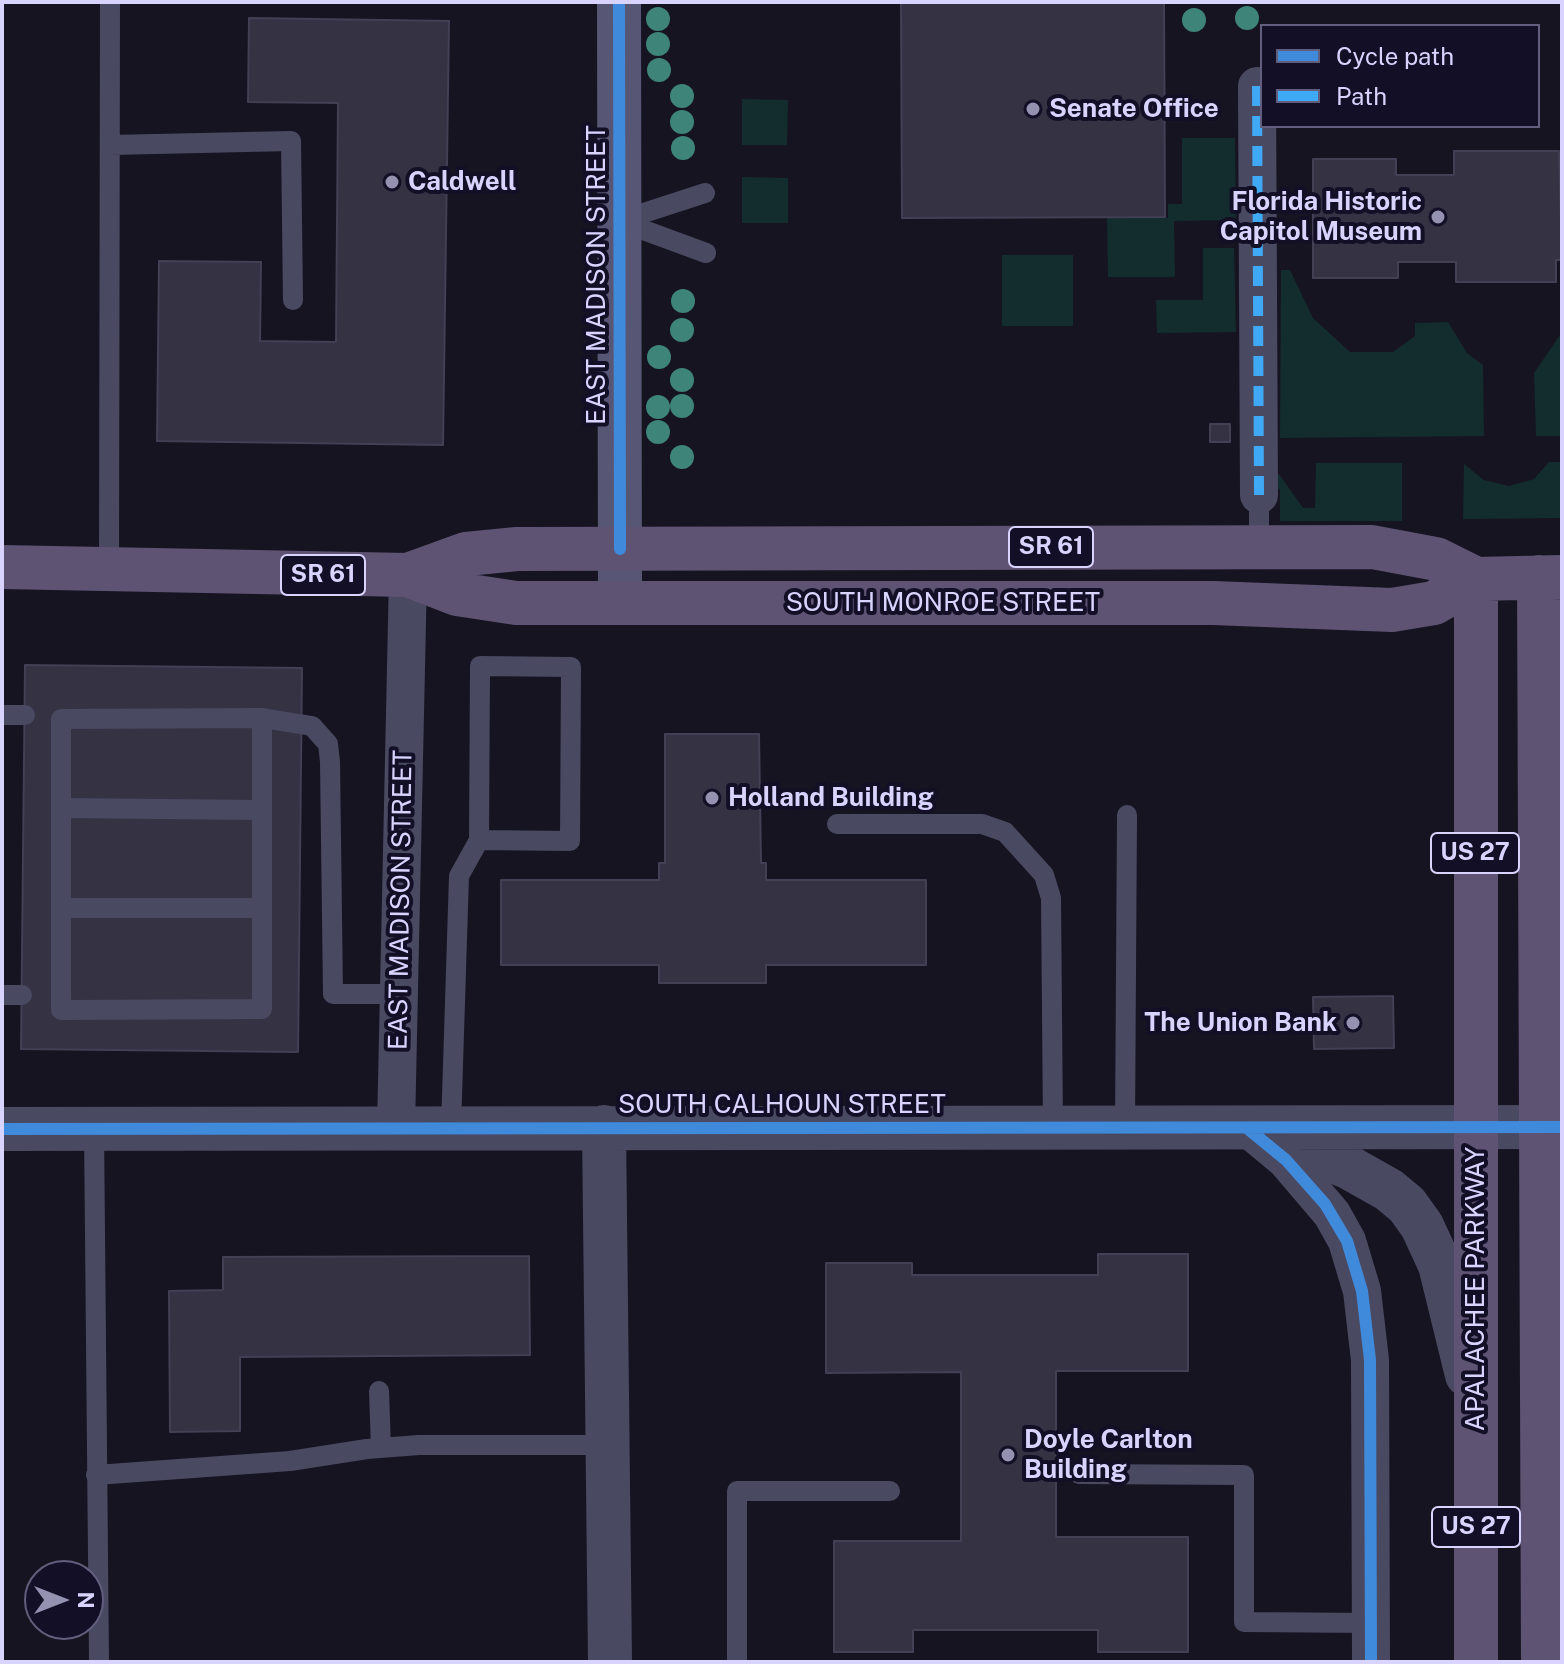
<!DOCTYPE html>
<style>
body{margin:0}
#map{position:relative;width:1564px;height:1664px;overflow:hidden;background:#161421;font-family:"Public Sans",sans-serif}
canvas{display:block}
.frame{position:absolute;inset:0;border:4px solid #d9d4ff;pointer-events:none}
.legend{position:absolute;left:1260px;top:24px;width:280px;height:104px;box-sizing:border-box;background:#130f26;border:2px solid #625e7d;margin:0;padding:10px 14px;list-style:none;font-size:24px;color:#d9d4ff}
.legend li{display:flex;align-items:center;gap:16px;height:40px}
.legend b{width:40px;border:2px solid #625e7d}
.north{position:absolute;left:24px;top:1560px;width:80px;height:80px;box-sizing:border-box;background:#130f26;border:2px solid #625e7d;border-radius:50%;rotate:90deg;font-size:22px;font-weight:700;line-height:32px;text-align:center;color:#d9d4ff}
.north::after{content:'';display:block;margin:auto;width:28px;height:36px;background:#9591b1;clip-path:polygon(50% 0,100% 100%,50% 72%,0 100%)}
</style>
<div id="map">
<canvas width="1564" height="1664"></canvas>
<div class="frame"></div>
<ul class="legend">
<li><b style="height:10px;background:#408adc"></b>Cycle path</li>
<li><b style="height:10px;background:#3fa9f5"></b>Path</li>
</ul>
<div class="north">N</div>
</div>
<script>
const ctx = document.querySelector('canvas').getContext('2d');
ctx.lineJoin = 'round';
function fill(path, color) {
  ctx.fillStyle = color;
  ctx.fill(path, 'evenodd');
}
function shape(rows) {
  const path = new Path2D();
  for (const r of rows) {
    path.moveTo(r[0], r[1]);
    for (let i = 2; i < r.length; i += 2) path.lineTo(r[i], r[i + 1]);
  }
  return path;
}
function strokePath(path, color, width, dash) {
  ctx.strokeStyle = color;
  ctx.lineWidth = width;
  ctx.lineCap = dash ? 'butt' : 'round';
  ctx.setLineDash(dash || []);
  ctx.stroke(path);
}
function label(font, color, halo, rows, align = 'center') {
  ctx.font = font + ' "Public Sans",sans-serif';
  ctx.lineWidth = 8;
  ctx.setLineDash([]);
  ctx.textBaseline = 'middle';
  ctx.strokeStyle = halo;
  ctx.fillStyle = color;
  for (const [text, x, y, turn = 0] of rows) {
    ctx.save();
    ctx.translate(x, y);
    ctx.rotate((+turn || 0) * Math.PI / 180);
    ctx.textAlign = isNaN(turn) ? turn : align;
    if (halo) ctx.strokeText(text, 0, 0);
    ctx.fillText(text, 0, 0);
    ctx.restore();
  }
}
fill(shape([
 [742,99,788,100,787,145,742,145],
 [1182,138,1235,138,1236,220,1174,221,1175,277,1108,277,1107,218,1168,218,1168,204,1182,204],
 [742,177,788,178,788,223,742,223],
 [1203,248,1234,248,1236,332,1157,333,1156,300,1203,300],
 [1002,255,1073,255,1073,326,1002,326],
 [1281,270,1290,270,1313,318,1350,352,1393,352,1415,336,1415,323,1448,322,1467,353,1483,365,1484,436,1280,438],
 [1562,332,1562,436,1536,436,1534,373],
 [1549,462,1562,462,1562,518,1463,519,1464,464,1484,480,1509,486,1534,479],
 [1316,463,1402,463,1402,521,1280,521,1280,489,1274,488,1274,474,1279,474,1303,508,1315,508]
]), '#132c2d');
const building = shape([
 [901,2,1164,2,1165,217,902,218,901,2],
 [249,18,449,21,443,445,157,441,159,261,261,262,260,341,336,342,338,103,248,102,249,18],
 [1454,151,1559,151,1562,260,1556,260,1556,282,1456,282,1456,262,1398,262,1398,278,1313,278,1313,159,1396,159,1396,175,1454,175,1454,151],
 [1210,424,1230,424,1230,442,1210,442,1210,424],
 [25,665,302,668,298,1052,21,1049,25,665],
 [665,734,759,734,761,863,766,863,766,880,926,880,926,965,766,965,766,983,659,983,659,965,501,965,501,880,659,880,659,863,665,863,665,734],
 [1393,996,1394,1048,1314,1049,1313,997,1393,996],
 [1098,1254,1188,1254,1188,1371,1056,1371,1056,1537,1188,1537,1188,1652,1098,1652,1098,1630,913,1630,913,1652,834,1652,834,1541,961,1541,961,1372,826,1373,826,1263,912,1263,912,1275,1098,1275,1098,1254],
 [529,1256,530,1355,240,1357,240,1431,170,1432,169,1291,223,1290,223,1257,529,1256]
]);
fill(building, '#343243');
strokePath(building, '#433f54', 2);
strokePath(shape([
 [110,145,291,141,293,300],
 [619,221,706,253],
 [619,221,705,193],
 [1259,495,1259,547],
 [109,570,110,2],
 [480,666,571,667,570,841,479,840,480,666],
 [2,715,25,715],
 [262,718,262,1009,61,1010,61,719,262,718,312,726,328,744,330,762,333,994,399,994],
 [61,808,262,810],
 [837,824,982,824,1005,832,1044,875,1051,898,1053,1128],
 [61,908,262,908],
 [2,995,22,995],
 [94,1128,99,1662],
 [451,1128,459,876,479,840],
 [1125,1128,1127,815],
 [379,1391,381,1448],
 [1079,1474,1244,1475,1244,1622,1371,1623],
 [96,1475,290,1461,367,1449,419,1445,607,1445],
 [737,1662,737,1491,890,1491]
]), '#4a4962', 20);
strokePath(shape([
 [1257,86,1259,495],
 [396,1128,408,575],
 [1256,1135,1286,1160,1332,1214,1347,1241,1362,1291,1370,1360,1371,1662]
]), '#4a4962', 38);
strokePath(shape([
 [604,1127,610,1662],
 [2,1129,1562,1127],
 [1272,1136,1350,1168,1389,1190,1407,1205,1422,1226,1440,1265,1467,1375]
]), '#4a4962', 44);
strokePath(shape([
 [619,2,620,603]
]), '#575674', 44);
strokePath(shape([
 [2,567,408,575,457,594,516,603,1213,603,1392,610,1434,603,1476,579,1562,577],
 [408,575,466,554,517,549,1372,547,1436,559,1476,579],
 [1539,577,1543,1662],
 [1476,579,1476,1662]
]), '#5e5373', 44);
strokePath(shape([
 [1257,86,1259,495]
]), '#3fa9f5', 10, [20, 10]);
strokePath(shape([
 [619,2,620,549],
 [1247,1128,1286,1160,1325,1204,1347,1241,1362,1291,1370,1360,1371,1662],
 [2,1129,1562,1127]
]), '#408adc', 12);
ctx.fillStyle = '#3e8478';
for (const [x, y] of [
 [1247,18],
 [658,19],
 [1194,20],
 [658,44],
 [659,70],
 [682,96],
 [682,122],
 [683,148],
 [683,301],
 [682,330],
 [659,357],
 [682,380],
 [682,406],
 [658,407],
 [658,432],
 [682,457]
]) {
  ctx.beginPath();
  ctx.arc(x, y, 12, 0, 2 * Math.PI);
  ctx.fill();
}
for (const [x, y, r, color] of [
 [1033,109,8,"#9591b1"],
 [392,182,8,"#9591b1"],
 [1438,217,8,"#9591b1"],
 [712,798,8,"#9591b1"],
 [1353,1023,8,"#9591b1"],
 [1008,1455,8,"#9591b1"]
]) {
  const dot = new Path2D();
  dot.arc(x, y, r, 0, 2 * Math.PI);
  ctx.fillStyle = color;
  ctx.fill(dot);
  strokePath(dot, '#130f26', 3);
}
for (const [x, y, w] of [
 [1051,547,84],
 [323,575,84],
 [1475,853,88],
 [1476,1527,88]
]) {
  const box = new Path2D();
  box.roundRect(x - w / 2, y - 20, w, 40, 6);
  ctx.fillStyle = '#130f26';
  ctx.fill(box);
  strokePath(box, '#d9d4ff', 2);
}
label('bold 24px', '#d9d4ff', null, [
 ["SR 61",1051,547],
 ["SR 61",323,575],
 ["US 27",1475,853],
 ["US 27",1476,1527]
]);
label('bold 26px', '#d9d4ff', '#130f26', [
 ["Senate Office",1049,109],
 ["Caldwell",408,182],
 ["Florida Historic",1422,202,"right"],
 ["Capitol Museum",1422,232,"right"],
 ["Holland Building",728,798],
 ["The Union Bank",1337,1023,"right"],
 ["Doyle Carlton",1024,1440],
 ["Building",1024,1470]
], 'left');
label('26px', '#d9d4ff', '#130f26', [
 ["EAST MADISON STREET",597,275,-90],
 ["SOUTH MONROE STREET",943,603],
 ["EAST MADISON STREET",401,900,-89],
 ["SOUTH CALHOUN STREET",782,1105],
 ["APALACHEE PARKWAY",1476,1289,-90]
]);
</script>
